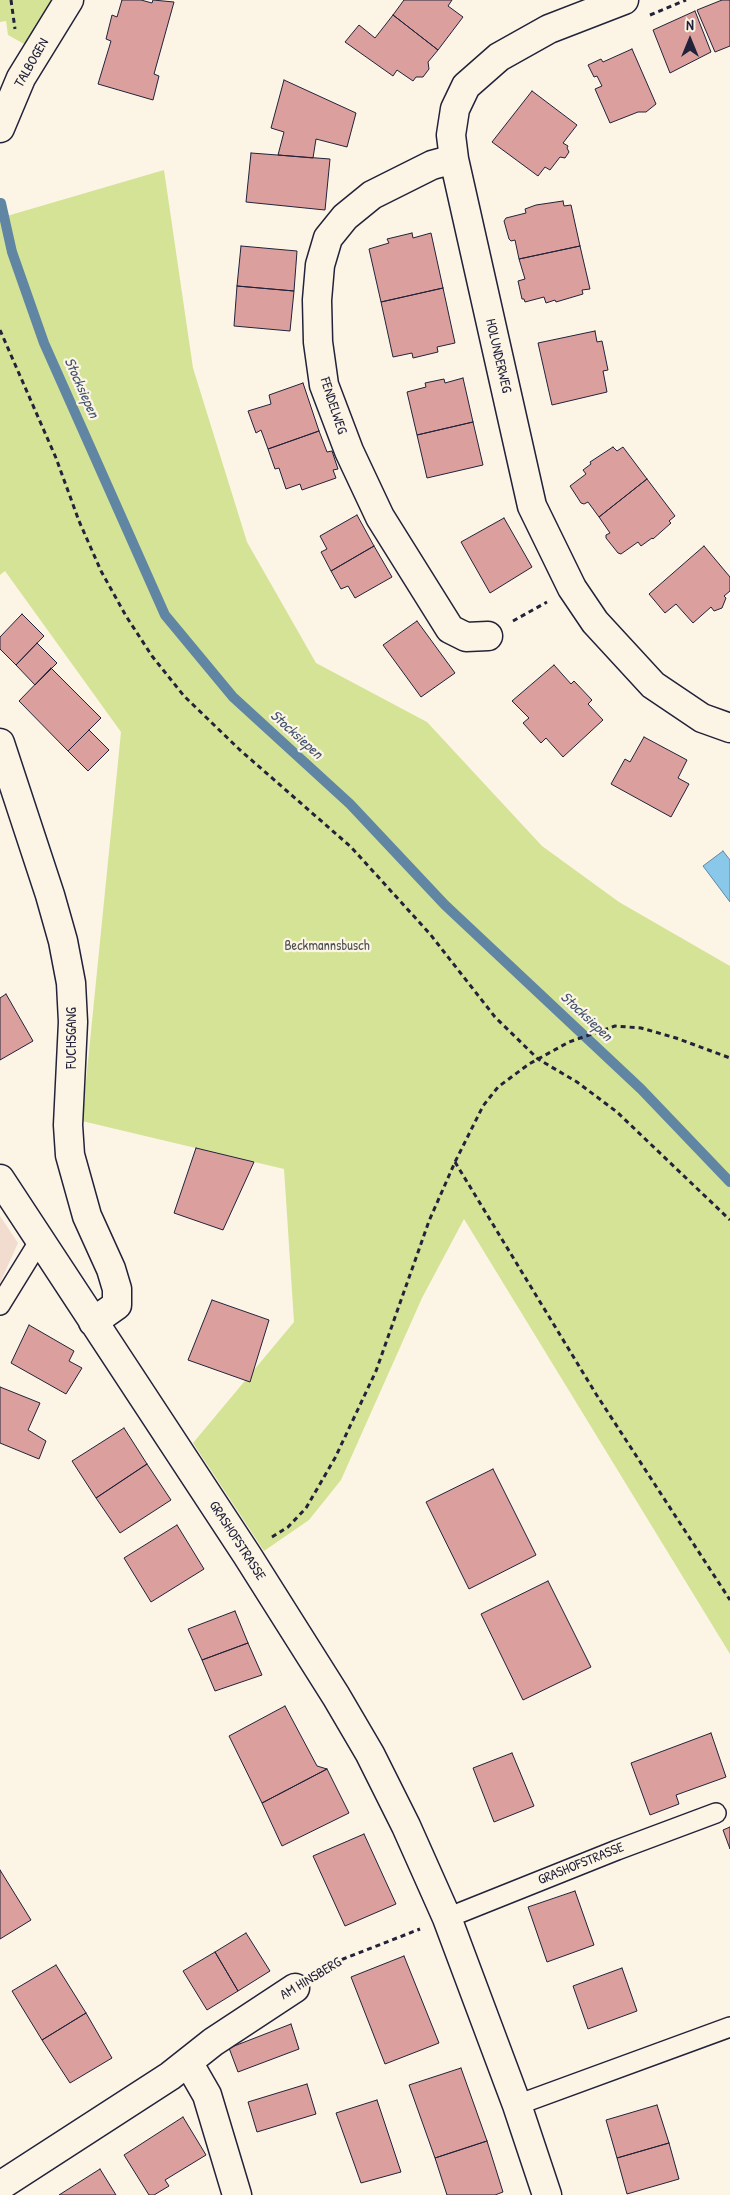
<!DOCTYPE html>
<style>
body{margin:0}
#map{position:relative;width:730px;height:2195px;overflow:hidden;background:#fcf5e5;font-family:"Patrick Hand",sans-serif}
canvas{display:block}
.north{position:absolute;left:665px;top:15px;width:50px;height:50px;-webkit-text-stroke:4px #fcf5e5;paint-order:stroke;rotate:0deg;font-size:14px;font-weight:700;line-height:20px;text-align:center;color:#22223b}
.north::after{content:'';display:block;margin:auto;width:18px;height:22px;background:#22223b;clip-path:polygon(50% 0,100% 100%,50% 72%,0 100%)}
</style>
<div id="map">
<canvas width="730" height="2195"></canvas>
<div class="north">N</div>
</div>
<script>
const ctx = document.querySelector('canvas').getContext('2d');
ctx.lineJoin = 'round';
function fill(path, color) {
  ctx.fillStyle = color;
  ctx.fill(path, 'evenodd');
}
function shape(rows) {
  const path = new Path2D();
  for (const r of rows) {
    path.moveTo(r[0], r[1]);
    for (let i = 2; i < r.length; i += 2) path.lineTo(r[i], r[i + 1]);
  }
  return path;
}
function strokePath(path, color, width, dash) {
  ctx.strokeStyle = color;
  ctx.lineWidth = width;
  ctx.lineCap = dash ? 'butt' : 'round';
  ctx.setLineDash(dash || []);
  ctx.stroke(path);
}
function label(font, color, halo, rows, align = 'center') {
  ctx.font = font + ' "Patrick Hand",sans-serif';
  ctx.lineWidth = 4.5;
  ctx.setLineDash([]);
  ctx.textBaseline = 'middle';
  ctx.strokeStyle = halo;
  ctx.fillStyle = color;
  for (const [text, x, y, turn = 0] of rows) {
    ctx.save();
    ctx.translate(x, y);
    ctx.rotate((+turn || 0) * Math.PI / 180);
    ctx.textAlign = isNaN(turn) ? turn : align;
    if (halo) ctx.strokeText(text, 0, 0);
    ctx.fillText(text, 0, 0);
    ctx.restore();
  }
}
fill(shape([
 [0,1216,18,1243,0,1283]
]), '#f2dccf');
fill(shape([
 [0,0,61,0,33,49,8,35,6,21,0,22],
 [164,170,193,368,247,542,316,663,427,722,542,846,619,902,730,966,730,1654,464,1219,422,1298,341,1480,309,1520,264,1551,193,1443,294,1322,284,1169,82,1121,121,732,5,571,0,575,0,218]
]), '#d5e397');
const water = shape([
 [723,851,730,860,730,902,703,866,723,851]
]);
fill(water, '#8ac8ea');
strokePath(water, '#6086a4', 1);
strokePath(shape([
 [1,203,12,252,44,343,165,615,233,697,350,804,445,905,641,1089,730,1182]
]), '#6086a4', 10);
const building = shape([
 [122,0,141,0,152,3,153,0,174,2,154,74,159,76,153,100,98,84,111,41,106,39,112,15,117,17,122,0],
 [404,0,452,0,448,6,463,17,438,50,393,15,404,0],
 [722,0,730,0,730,46,715,52,697,10,722,0],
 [695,11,711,52,670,73,653,30,695,11],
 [393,15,438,50,428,62,429,69,423,77,416,77,413,81,397,70,393,76,345,42,359,25,375,38,393,15],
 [632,49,656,104,646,112,638,112,610,123,595,89,602,86,597,76,594,77,588,65,601,59,603,62,632,49],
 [284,80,356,113,347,147,316,139,313,158,278,155,284,132,271,128,284,80],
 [532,91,577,125,563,143,568,146,567,148,569,152,565,158,560,157,550,170,545,167,538,176,492,142,532,91],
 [251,153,330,159,325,210,246,202,251,153],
 [563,201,564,206,571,205,580,246,519,259,515,240,511,241,509,239,504,221,506,218,526,213,525,209,536,205,563,201],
 [412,233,413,238,431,233,443,288,381,302,369,249,389,243,387,239,412,233],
 [241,246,297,251,294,291,237,286,241,246],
 [580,246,590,289,582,290,583,294,556,302,555,300,546,303,544,297,525,302,524,299,522,299,518,281,525,279,519,259,580,246],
 [237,286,294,291,290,331,234,326,237,286],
 [443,288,455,343,437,347,438,352,413,358,412,353,393,357,381,302,443,288],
 [595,331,597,342,602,341,608,370,603,371,607,392,552,405,538,343,595,331],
 [463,378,473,422,417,435,407,392,426,387,425,383,444,379,445,383,463,378],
 [303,383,319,431,268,449,261,430,256,433,248,411,271,404,269,395,303,383],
 [473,422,483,465,427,478,417,435,473,422],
 [319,431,327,452,332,451,338,469,333,470,336,478,302,490,300,484,286,489,279,468,275,469,268,449,319,431],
 [613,447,617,451,623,447,647,479,599,517,588,502,584,504,581,503,570,486,586,474,583,470,591,464,590,462,613,447],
 [647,479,675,516,669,521,671,523,653,539,652,538,641,546,638,542,621,554,618,553,606,538,606,535,610,533,599,517,647,479],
 [357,515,374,546,331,571,321,552,327,549,320,536,357,515],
 [504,518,532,567,490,593,461,542,504,518],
 [374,546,392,577,355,598,348,586,341,589,331,571,374,546],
 [704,546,730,577,730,591,724,596,726,598,722,608,714,611,711,607,693,623,676,604,665,613,649,594,704,546],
 [22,614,44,636,16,665,0,649,0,637,22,614],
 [417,621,455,673,421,697,383,645,417,621],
 [37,643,57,663,35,685,16,665,37,643],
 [554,665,571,684,574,681,592,700,588,704,603,720,563,757,546,738,541,743,523,723,529,718,512,701,554,665],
 [51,668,101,718,68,751,19,701,51,668],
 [89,730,109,750,88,771,68,751,89,730],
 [644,737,687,760,678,778,689,784,671,817,611,784,625,759,630,762,644,737],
 [6,994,33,1041,0,1060,0,998,6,994],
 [196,1148,254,1162,223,1230,174,1213,196,1148],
 [212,1300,269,1320,250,1382,188,1360,212,1300],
 [29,1325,74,1351,69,1361,82,1368,66,1394,11,1363,29,1325],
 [0,1387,40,1403,28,1430,46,1441,39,1459,0,1443,0,1387],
 [124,1428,147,1464,96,1498,72,1461,124,1428],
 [147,1464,171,1500,120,1533,96,1498,147,1464],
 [493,1469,536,1555,469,1589,426,1502,493,1469],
 [177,1525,204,1569,151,1602,124,1558,177,1525],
 [548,1581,591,1667,523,1700,481,1614,548,1581],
 [235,1611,248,1643,202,1660,188,1629,235,1611],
 [248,1643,262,1675,215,1691,202,1660,248,1643],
 [285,1706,317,1766,327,1769,262,1803,229,1736,285,1706],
 [711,1733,726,1777,676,1795,679,1804,650,1815,631,1763,711,1733],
 [512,1753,534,1806,494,1822,473,1768,512,1753],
 [327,1769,349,1813,282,1846,262,1803,327,1769],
 [730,1827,730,1849,723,1830,730,1827],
 [364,1834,396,1904,345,1926,313,1856,364,1834],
 [0,1870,31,1920,0,1939,0,1870],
 [575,1891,594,1945,547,1962,528,1907,575,1891],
 [246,1933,270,1971,238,1991,215,1952,246,1933],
 [215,1952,238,1991,207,2010,183,1971,215,1952],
 [404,1956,439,2043,385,2064,351,1977,404,1956],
 [56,1965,86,2013,42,2040,12,1991,56,1965],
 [622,1968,637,2011,588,2029,573,1986,622,1968],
 [86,2013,112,2058,70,2083,42,2040,86,2013],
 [291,2024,299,2049,238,2072,229,2048,291,2024],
 [461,2068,487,2141,435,2158,409,2085,461,2068],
 [307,2084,316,2114,257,2132,248,2102,307,2084],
 [377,2100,401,2172,361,2183,336,2113,377,2100],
 [657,2105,669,2143,617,2158,606,2120,657,2105],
 [183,2117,206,2155,165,2180,169,2186,154,2195,149,2195,124,2155,183,2117],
 [487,2141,503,2192,495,2195,447,2195,435,2158,487,2141],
 [669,2143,679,2179,627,2194,617,2158,669,2143],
 [100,2169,116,2195,59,2195,100,2169]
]);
fill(building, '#dba09d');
strokePath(building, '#22223b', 1);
const service = shape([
 [0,1305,40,1240],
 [447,1918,617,1850,716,1813],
 [517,2105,730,2027]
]);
const minor = shape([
 [624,0,549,29,499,57,466,86,455,109,451,135,454,159,532,506,572,588,595,622,653,685,702,718,730,728],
 [0,128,21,78,69,0],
 [454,159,432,165,372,195,345,217,328,238,320,265,317,300,318,342,324,385,349,451,380,517,450,629,466,637,488,636],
 [0,743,50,895,63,941,71,983,73,1022,68,1125,70,1155,87,1216,111,1269,117,1289,117,1305,93,1322],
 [0,1179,247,1555,336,1696,370,1754,406,1826,447,1918,517,2105,547,2195],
 [188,2062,207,2095,237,2195],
 [0,2186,170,2076,213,2042,295,1988]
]);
strokePath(service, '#22223b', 22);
strokePath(minor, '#22223b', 31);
strokePath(shape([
 [11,0,15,29],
 [650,15,686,0],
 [0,330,56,458,79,521,101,571,126,616,152,656,184,696,240,750,351,847,430,934,495,1017,538,1059,577,1082,617,1112,730,1220],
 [513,621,547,602],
 [455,1162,596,1394,730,1600],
 [272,1537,288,1527,306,1508,335,1458,376,1371,429,1221,455,1162,483,1106,498,1087,529,1064,569,1042,615,1026,641,1028,676,1038,730,1058],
 [318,1972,343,1959,420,1929]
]), '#22223b', 3, [5, 4]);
strokePath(service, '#fcf5e5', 19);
strokePath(minor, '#fcf5e5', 28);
label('14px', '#22223b', '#fcf5e5', [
 ["TALBOGEN",32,63,-60],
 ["HOLUNDERWEG",498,356,77],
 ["FENDELWEG",333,406,72],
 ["FUCHSGANG",72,1038,-90],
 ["GRASHOFSTRASSE",237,1541,57],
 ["GRASHOFSTRASSE",581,1864,-22],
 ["AM HINSBERG",311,1979,-31]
]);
label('14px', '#4f5252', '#fcf5e5', [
 ["Beckmannsbusch",327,946]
]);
label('italic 15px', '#415470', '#fcf5e5', [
 ["Stocksiepen",81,388,66],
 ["Stocksiepen",296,735,42],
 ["Stocksiepen",586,1017,43]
]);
</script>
